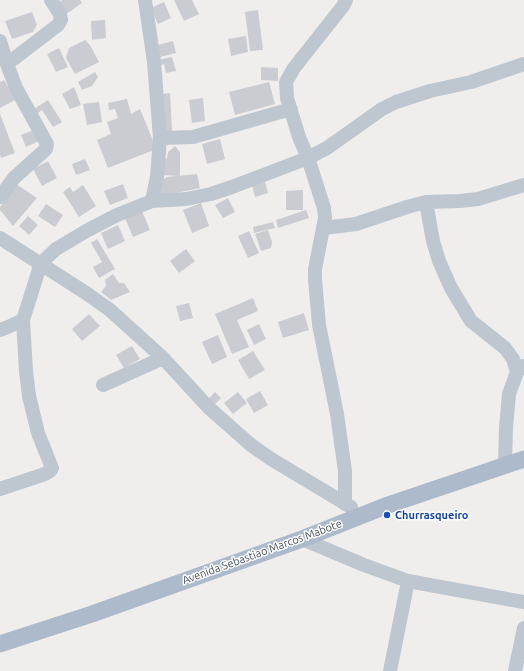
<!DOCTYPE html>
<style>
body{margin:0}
canvas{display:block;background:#f0eeed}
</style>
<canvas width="524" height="671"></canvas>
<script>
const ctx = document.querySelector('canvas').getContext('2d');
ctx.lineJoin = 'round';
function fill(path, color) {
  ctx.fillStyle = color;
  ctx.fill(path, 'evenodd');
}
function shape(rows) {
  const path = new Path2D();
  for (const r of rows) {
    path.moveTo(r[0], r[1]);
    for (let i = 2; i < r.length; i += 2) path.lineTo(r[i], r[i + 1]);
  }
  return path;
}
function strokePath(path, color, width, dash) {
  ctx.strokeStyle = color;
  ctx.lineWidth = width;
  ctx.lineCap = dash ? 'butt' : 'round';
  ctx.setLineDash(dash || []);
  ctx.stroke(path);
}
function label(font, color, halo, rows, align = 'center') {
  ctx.font = font + ' Ubuntu,sans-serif';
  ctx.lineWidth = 3;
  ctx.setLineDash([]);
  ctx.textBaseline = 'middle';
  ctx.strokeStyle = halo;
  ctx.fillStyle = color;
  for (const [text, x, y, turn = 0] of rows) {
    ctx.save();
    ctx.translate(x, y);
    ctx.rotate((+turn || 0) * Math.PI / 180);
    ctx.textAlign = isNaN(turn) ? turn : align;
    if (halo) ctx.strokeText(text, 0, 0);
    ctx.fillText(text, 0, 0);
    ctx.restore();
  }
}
fill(shape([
 [62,0,80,0,82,3,65,15,58,3],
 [174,0,192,0,199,14,184,21],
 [164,2,171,18,158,24,151,8],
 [258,10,263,50,250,51,245,12],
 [32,12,37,25,33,32,12,39,5,21],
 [105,20,106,38,92,40,91,21],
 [246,36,248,52,231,56,228,39],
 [85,40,90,45,99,62,75,74,66,58,69,48],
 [173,41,176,53,160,57,158,45],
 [59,48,68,67,56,72,47,54],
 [172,57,176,71,166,73,164,64,159,66,158,60],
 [261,67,278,68,278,81,261,80],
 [95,72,98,77,92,86,82,90,78,82],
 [4,80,15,100,0,108,0,82],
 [269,82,275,104,235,115,229,92],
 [74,87,81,105,70,109,62,94],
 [170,93,172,131,165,131,163,94],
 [203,98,205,121,192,123,189,100],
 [127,99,131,114,140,109,154,143,154,150,108,168,97,140,111,134,107,122,118,118,115,109,109,110,108,103],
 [48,100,62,122,53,127,42,110,35,115,32,110],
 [99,102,102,122,87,125,83,104],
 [0,114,15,153,1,158,0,155],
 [34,130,39,141,26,147,21,135],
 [220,139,225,159,207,164,202,144],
 [175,146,180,152,180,176,161,175,161,163,167,158,168,152],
 [85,159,90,170,76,175,72,164],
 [48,161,57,178,42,186,33,169],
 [197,174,200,188,161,196,158,183,167,177],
 [265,182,268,193,255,197,252,185],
 [16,184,37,198,13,226,0,210,0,207],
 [123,184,128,198,110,205,104,191],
 [83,185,96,206,79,217,63,192,70,187,73,192],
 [303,190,303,210,286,210,286,191],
 [228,198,235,212,223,218,215,205],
 [201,203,209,226,192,233,183,210],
 [46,204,63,215,55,227,38,216],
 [306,210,309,218,278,228,276,220],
 [142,211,150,230,133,237,125,218],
 [28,216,38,225,29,235,19,226],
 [273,222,275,228,254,233,253,227],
 [118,225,125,241,108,249,101,233],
 [268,230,272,242,271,248,261,251,255,234],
 [249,231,259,253,248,258,238,236],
 [97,239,115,269,99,278,93,267,102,262,91,243],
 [186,249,195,261,179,273,170,261],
 [113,274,119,283,124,283,130,292,111,300,101,292,106,286,105,280],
 [253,298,258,311,237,320,249,347,232,354,215,314],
 [189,303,193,318,180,321,176,306],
 [304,313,309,330,283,338,278,322],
 [89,314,100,326,82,341,72,329],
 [259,324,266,339,254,345,247,330],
 [218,335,227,357,212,364,202,342],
 [132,346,140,359,124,368,116,355],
 [253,351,265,370,249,379,238,360],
 [260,391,268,405,254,413,246,399],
 [215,392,221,398,212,407,206,401],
 [238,392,247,403,233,414,224,403]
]), '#caccd2');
strokePath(shape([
 [145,0,154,62,160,138,157,177,152,201],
 [0,41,7,64,16,88,47,144,46,149,14,178,0,197],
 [7,64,58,25,61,20,60,14,51,0],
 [160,138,193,137,291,109],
 [426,202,433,241,439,261,451,288,471,321,505,348,513,359,517,372],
 [324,228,356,224,407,207,426,202,460,201,478,199,524,185],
 [0,238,86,293,110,310,163,358,209,408,251,445,271,459,351,507],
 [0,330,8,327,23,320,41,263,56,249,88,230,117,215,152,201,186,199,211,194,232,187,308,158,327,148,382,109,396,102,430,91,471,82,524,64],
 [103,385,163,358],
 [505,465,506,428,509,394,517,372,523,366],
 [0,489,45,474,50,471,52,468,38,433,29,396,26,371,23,320],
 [345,504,345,471,337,414,319,325,315,279,315,269,325,218,324,208,308,158,299,137,287,98,286,82,294,68,343,6,346,0],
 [302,539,364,565,408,581,524,602],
 [390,671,408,581],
 [515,671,524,628]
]), '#bec6cf', 14);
strokePath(shape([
 [0,644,92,614,302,539,388,505,524,459]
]), '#adbacc', 17);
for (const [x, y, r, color] of [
 [387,515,4,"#1a4fb4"]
]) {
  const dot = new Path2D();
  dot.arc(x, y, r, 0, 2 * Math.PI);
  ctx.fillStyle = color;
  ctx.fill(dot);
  strokePath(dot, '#fff', 1.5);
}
label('bold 11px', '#164399', '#fff', [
 ["Churrasqueiro",395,515]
], 'left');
label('11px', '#464f5a', '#fff', [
 ["Avenida Sebastiao Marcos Mabote",262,552,-20]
]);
</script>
